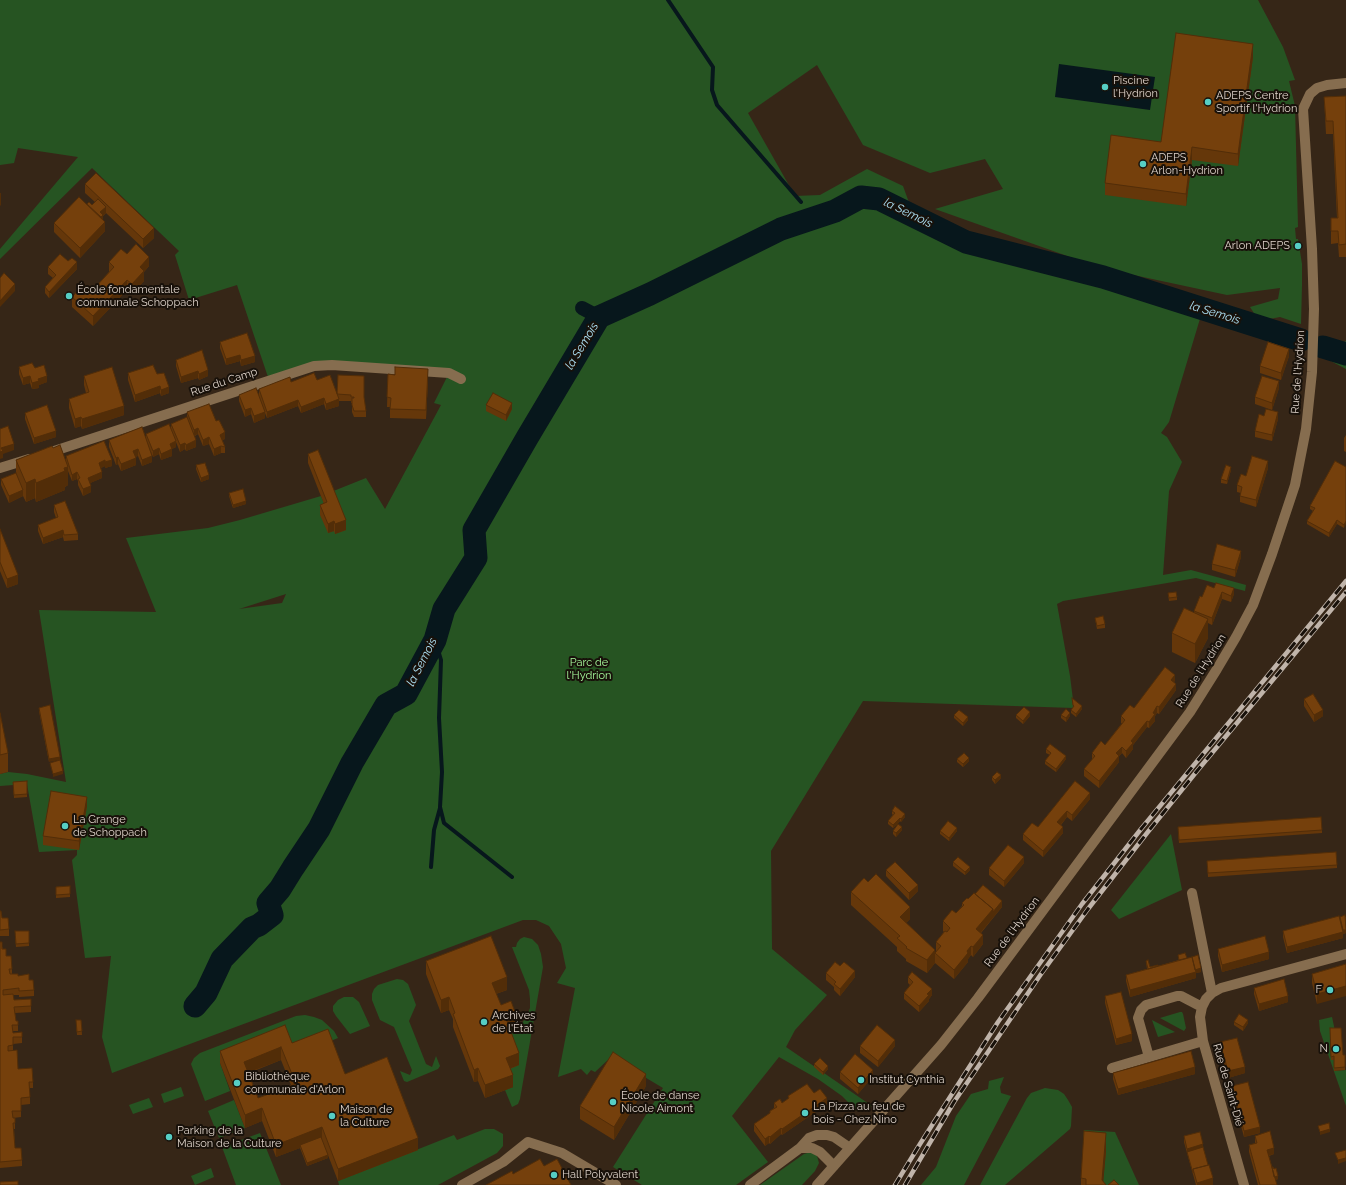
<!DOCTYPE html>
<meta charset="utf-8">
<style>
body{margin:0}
canvas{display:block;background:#362617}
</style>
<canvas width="1346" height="1185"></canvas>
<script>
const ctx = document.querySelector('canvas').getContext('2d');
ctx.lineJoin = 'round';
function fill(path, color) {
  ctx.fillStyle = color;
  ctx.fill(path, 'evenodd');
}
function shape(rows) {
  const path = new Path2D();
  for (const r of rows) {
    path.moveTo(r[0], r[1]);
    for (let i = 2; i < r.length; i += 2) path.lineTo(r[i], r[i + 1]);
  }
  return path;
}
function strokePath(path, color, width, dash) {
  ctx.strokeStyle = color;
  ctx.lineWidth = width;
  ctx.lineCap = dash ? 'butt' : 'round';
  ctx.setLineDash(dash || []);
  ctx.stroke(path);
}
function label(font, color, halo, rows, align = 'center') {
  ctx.font = font + ' Raleway,sans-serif';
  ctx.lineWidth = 4;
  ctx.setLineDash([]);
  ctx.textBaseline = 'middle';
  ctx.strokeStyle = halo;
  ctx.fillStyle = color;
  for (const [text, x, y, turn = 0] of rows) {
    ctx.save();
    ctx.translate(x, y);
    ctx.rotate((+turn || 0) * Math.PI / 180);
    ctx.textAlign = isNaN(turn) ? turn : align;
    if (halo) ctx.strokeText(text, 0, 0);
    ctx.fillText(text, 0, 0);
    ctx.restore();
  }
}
fill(shape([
 [0,0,1258,0,1283,47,1295,80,1289,81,1295,106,1298,227,1295,228,1296,239,1298,239,1302,264,1302,285,1301,324,1280,317,1259,321,1250,307,1278,299,1280,288,1227,295,1101,268,935,209,1003,189,985,159,930,173,863,145,817,65,748,113,795,196,820,195,867,169,903,186,911,208,929,220,950,230,1101,275,1205,302,1169,422,1161,433,1167,437,1182,462,1169,491,1163,575,1191,570,1246,585,1245,591,1196,578,1063,601,1057,604,1070,676,1074,708,863,701,771,851,772,949,827,995,795,1030,786,1047,872,1106,857,1111,842,1096,818,1079,779,1057,732,1116,768,1162,736,1185,642,1185,613,1167,663,1088,611,1057,595,1072,591,1070,587,1075,581,1069,558,1077,575,988,557,983,566,968,561,944,549,926,536,920,523,920,112,1073,102,1037,111,956,85,958,72,860,77,855,77,850,39,852,27,784,0,786,0,774,8,772,27,774,66,782,39,610,156,612,126,538,208,528,240,520,321,496,336,533,331,492,366,478,385,509,441,405,434,403,449,373,332,365,269,380,237,285,189,300,175,255,179,251,92,168,0,259,0,249,78,157,18,148,14,163,0,165],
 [286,594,282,603,239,609],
 [1346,341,1346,369,1325,358,1325,352],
 [1171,834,1182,890,1119,919,1111,910],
 [524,937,532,939,538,945,541,954,543,967,520,1099,518,1104,512,1107,505,1090,513,1087,506,1031,521,1024,526,1018,530,1008,530,999,529,990,512,947,516,947,517,943,520,939],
 [397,979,403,980,408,984,416,1005,409,1021,426,1064,432,1067,436,1056,440,1066,438,1069,407,1082,404,1081,400,1071,410,1075,412,1070,394,1027,380,1020,372,1000,372,994,374,989,378,985],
 [344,997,353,997,359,1002,370,1026,350,1034,336,1016,333,1011,333,1006,338,1000],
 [1180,1012,1182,1012,1183,1014,1186,1028,1184,1031,1160,1018],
 [305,1015,314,1017,322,1020,334,1031,338,1038,328,1042,220,1063,230,1091,205,1101,191,1064,194,1058,200,1053,296,1016],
 [1332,1017,1335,1031,1330,1032,1331,1060,1334,1060,1334,1071,1346,1070,1346,1106,1320,1031,1319,1020],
 [1152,1020,1175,1032,1158,1037],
 [1004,1077,1000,1087,1001,1093,1011,1096,964,1185,921,1185,936,1167,956,1116,971,1094,988,1089,989,1081],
 [181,1087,184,1096,164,1103,161,1094],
 [1045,1088,1058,1090,1064,1094,1068,1100,1072,1107,1071,1126,1070,1129,1005,1185,980,1185,1027,1098,1031,1093],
 [149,1098,153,1107,133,1114,129,1105],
 [234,1100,245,1128,219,1138,208,1111],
 [485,1129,494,1129,503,1134,503,1146,497,1153,438,1185,339,1185,338,1181,454,1135,457,1140],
 [1084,1130,1115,1132,1139,1185,1103,1185,1096,1143,1083,1142],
 [260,1133,281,1185,236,1185,222,1147],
 [811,1152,817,1156,819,1163,815,1171,802,1185,760,1185,804,1154],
 [211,1168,214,1177,195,1185,191,1176]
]), '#265422');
fill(shape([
 [1059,64,1155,77,1150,110,1055,97]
]), '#07171c');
strokePath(shape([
 [668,0,713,67,712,90,717,105,801,202],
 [809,210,816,218],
 [435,640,441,660,439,718,442,772,440,807,444,823,512,877],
 [431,867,434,830,440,808]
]), '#07171c', 4);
strokePath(shape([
 [582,308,599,317]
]), '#07171c', 14);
strokePath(shape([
 [1323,347,1346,354],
 [195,1006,206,993,222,959,252,928,259,925,272,915,268,903,280,889,293,868,319,829,352,763,386,705,406,694,435,640,444,609,476,558,474,530,527,438,599,317,650,294,781,229,835,211,861,197,879,199,966,242,1103,277,1301,340]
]), '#07171c', 23);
strokePath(shape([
 [48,453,314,366,332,365,449,373,461,379],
 [0,468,29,459],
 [1192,893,1212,993],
 [1149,1057,1138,1018,1141,1010,1146,1005,1177,996,1181,996,1202,1007],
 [1112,1068,1203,1041],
 [800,1148,812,1148,820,1152,834,1166],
 [462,1185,503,1162,528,1142,562,1153,616,1185],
 [750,1185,800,1148,809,1138,817,1135,827,1135,834,1137,850,1148],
 [817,1185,941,1045,978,998,1190,712,1217,669,1236,637,1253,605,1272,554,1295,485,1306,429,1312,372,1314,309,1312,249,1303,109,1310,94,1317,88,1327,85,1346,83],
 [1244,1185,1203,1041,1200,1017,1202,1007,1206,999,1212,993,1221,988,1346,954]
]), '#866d4f', 10);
const rail = shape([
 [895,1185,920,1144,998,1022,1082,904,1141,829,1346,581],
 [905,1185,954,1102,1041,974,1088,909,1147,833,1197,771,1346,592]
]);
strokePath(rail, '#c0b4aa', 4.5);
strokePath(rail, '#18110a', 3, [9]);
fill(shape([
 [1253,57,1238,166,1192,160,1186,206,1105,195,1105,183,1161,142],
 [1346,96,1346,257,1339,257,1338,243,1331,244,1331,218,1337,218,1333,134,1326,134,1324,97],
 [85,184,154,238,143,248,106,213,103,216,103,220,105,231,80,258,54,232,54,223,87,204,92,205,95,202,85,193],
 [127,254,149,266,144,272,144,281,132,294,127,290,93,326,72,307,72,297,92,291,109,272,109,262],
 [68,261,77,269,49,298,45,293,45,287,53,278,48,274,48,267],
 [220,342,255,362,241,366,240,361,226,365,220,348],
 [1289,356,1281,380,1260,373,1260,366],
 [176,360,208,376,199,380,198,378,181,383,176,366],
 [19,367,35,368,47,382,39,385,39,388,32,389,30,383,23,385,19,374],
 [128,373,157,374,169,393,161,396,160,393,135,402,128,380],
 [388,374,428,379,426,419,390,418,390,407,387,407],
 [338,375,364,398,366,411,366,417,354,417,352,412,352,403,351,403,351,401,339,401,339,406,326,410,324,404,301,413,298,406,267,418,265,413,265,418,254,423,251,414,245,417,239,401,239,395,259,395,259,389,291,382,317,380,337,395],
 [84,376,124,415,82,429,81,426,75,428,69,408,69,399,86,393,84,385],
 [1279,388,1272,410,1255,404,1255,397],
 [486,405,512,409,506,421,486,411],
 [187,412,216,421,225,439,222,440,225,447,225,453,221,453,214,456,209,444,203,446,198,434,195,436,196,447,186,451,185,449,180,452,176,442,176,447,172,449,172,456,161,460,159,454,153,457,151,452,152,462,142,466,138,456,135,457,136,465,121,471,118,464,116,465,109,447,109,440,146,439,146,434,171,429,171,424,187,418],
 [25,413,56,437,34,444,25,419],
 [1278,419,1272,441,1255,437,1255,431],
 [1346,435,1346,452,1344,451,1344,438],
 [104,441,112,466,105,468,105,466,101,468,102,478,90,483,91,492,83,496,78,485,78,481,77,479,72,481,68,471,68,485,65,487,65,490,36,502,35,498,26,502,23,496,9,503,1,485,1,479,16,473,16,460,53,448,66,460,66,456],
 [308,454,346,530,335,534,334,531,328,533,320,515,320,505,324,504,308,463],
 [196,465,209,479,201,482,196,469],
 [1346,467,1344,528,1337,524,1329,537,1307,524,1307,521,1313,511,1310,509,1310,506],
 [1268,468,1256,507,1240,502,1240,496,1241,493,1237,492,1237,485,1246,476],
 [1231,470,1227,484,1221,483,1221,479],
 [229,493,246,504,233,508,229,496],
 [54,505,78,534,78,540,64,541,63,537,43,544,38,531,38,525,56,518,54,512],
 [0,529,18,584,7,588,0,571],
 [1241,557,1235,577,1212,570,1212,564],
 [1214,588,1234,594,1231,602,1222,599,1212,625,1208,623,1208,638,1195,663,1172,652,1172,633,1194,613,1194,611,1202,597],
 [1168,593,1177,597,1177,600,1169,601],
 [1095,618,1105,624,1105,628,1097,629],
 [1175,681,1174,682,1176,690,1159,714,1157,713,1155,716,1155,721,1149,728,1147,727,1133,745,1133,749,1126,758,1122,753,1119,756,1119,762,1099,788,1084,776,1084,769,1092,760,1092,753,1105,745,1122,723,1121,723,1121,716],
 [1072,698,1082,709,1076,717,1071,713,1071,710,1073,708],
 [1304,699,1323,716,1314,722,1304,706],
 [50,705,49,762,39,711,39,708],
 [0,713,8,753,8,772,0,774],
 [954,715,968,720,963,726,954,718],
 [1016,715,1030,716,1023,724,1016,718],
 [1061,715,1070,716,1066,722,1061,718],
 [1046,749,1066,759,1056,772,1045,764,1045,761,1050,755,1046,753],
 [957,759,969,761,963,767,957,762],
 [992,777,1001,778,995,784,992,780],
 [27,781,27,797,14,798,13,782],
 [1075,781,1090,799,1072,821,1067,817,1061,825,1063,833,1043,857,1023,840,1023,834,1038,827],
 [87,806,79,850,43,845,43,836],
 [892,811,905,817,901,822,900,821,893,828,888,824,888,821,893,815,892,814],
 [902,830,896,837,893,834,893,831],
 [1178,830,1322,830,1322,833,1179,843],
 [940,831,957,831,949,841,940,834],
 [1207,861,1337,865,1337,868,1208,877],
 [953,862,970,870,965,875,953,866],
 [1024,863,1004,887,989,875,989,868],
 [886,870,918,891,909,900,886,876],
 [70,886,70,897,56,898,56,887],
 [851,892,910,919,906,923,935,953,936,951,936,942,944,932,943,931,943,921,956,913,962,906,962,903,975,894,1002,907,981,933,983,944,973,957,971,955,968,959,968,962,954,979,935,963,927,973,906,961,906,959,897,951,897,947,851,905],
 [0,911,2,918,9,929,9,936,0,936],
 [1340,917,1346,917,1346,933,1343,934,1343,938,1287,953,1283,937,1283,931],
 [29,931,29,946,16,947,15,935],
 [0,942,12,969,12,974,29,980,34,990,34,996,19,997,19,995,13,995,14,1000,31,999,31,1012,15,1013,16,1021,18,1021,18,1031,12,1031,13,1033,22,1037,22,1043,13,1044,13,1051,18,1069,33,1082,33,1088,30,1088,30,1104,21,1105,21,1117,13,1118,15,1118,15,1129,14,1129,15,1148,22,1160,22,1166,0,1168],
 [1218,949,1269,959,1222,972,1218,956],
 [1178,955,1187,958,1201,972,1196,973,1196,978,1130,997,1126,981,1126,975,1147,969,1146,961,1150,967,1158,966,1179,960],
 [426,961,507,990,496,994,501,1005,515,1025,509,1027,519,1065,510,1069,513,1087,485,1098,478,1081,474,1082,453,1027,453,1019,449,1010,441,1013,426,974],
 [1346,964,1317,1004,1312,983,1312,974],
 [826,973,855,977,840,996,834,990,834,987,826,980],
 [908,977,932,995,929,999,929,1001,919,1012,904,999,904,993,910,985,908,983],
 [1254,988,1288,1002,1259,1011,1254,994],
 [1105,996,1132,1041,1116,1045,1105,1003],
 [76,1020,81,1020,82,1035,77,1035],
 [1234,1022,1248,1023,1243,1031,1234,1025],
 [1330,1028,1343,1055,1345,1055,1345,1070,1334,1071,1334,1060,1331,1060],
 [1220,1042,1245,1073,1228,1078,1220,1049],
 [292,1043,345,1074,418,1150,338,1181,328,1155,328,1158,307,1166,300,1148,276,1157,262,1121,245,1128,220,1063,220,1051],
 [281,1060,291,1085,258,1098,249,1073],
 [860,1046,895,1046,878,1067,860,1053],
 [814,1064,828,1069,823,1075,814,1067],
 [840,1072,873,1076,858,1094,840,1079],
 [1113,1073,1195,1074,1118,1095,1113,1079],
 [646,1086,614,1140,580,1119,580,1106],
 [1232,1086,1260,1133,1244,1137,1232,1092],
 [814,1093,827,1104,782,1135,781,1134,770,1144,769,1143,765,1146,754,1131,754,1124,770,1114,770,1111,774,1108,774,1103,782,1103,788,1099,788,1096],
 [1184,1136,1203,1147,1213,1185,1196,1185,1184,1142],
 [1255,1136,1274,1154,1269,1156,1272,1167,1278,1179,1275,1180,1277,1185,1258,1185,1249,1152,1249,1145,1255,1144],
 [1106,1151,1103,1181,1106,1185,1081,1185,1081,1178]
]), '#65370a');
fill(shape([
 [1253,44,1253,57,1238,166,1238,154],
 [1192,147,1192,160,1186,206,1186,194],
 [0,193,1,193,1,205,0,206],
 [106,207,106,213,103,216,103,221,99,225,100,212],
 [105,222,105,231,80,258,80,248],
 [154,228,154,238,143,248,143,239],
 [149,257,149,266,144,272,144,281,132,294,132,284,140,267],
 [77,262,77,269,49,298,49,292],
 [127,280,127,290,93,326,93,316],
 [15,284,15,291,0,307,0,301],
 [1289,349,1289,356,1281,380,1281,373],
 [240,355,240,361,226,365,226,359],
 [255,356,255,362,241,366,241,360],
 [428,369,428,379,426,419,426,410],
 [208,370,208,376,199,380,199,374],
 [198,371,198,378,181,383,181,377],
 [30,376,30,383,23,385,23,378],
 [47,376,47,382,39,385,39,388,32,389,32,383,38,379],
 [1279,381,1279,388,1272,410,1272,403],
 [160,386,160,393,135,402,135,395],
 [169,387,169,393,161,396,161,390],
 [324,398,324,404,301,413,301,407],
 [339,399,339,406,326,410,326,404],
 [298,400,298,406,267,418,267,412],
 [512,403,512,409,506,421,506,415],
 [124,406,124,415,82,429,82,419],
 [251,408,251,414,245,417,245,410],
 [265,412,265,418,254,423,254,416],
 [1278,412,1278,419,1272,441,1272,435],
 [81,417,81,426,75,428,75,419],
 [198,428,198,434,194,436,194,430],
 [56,431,56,437,34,444,34,438],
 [225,432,225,439,220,441,220,435],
 [209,437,209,444,203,446,203,440],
 [196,440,196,447,186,451,186,445],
 [176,441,176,447,170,450,170,444],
 [185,443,185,449,180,452,180,445],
 [14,444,14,450,3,454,3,458,0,459,0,452,1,448],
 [221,446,221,453,214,456,214,449],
 [159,448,159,454,153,457,153,451],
 [138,449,138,456,133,457,133,451],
 [172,449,172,456,161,460,161,454],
 [152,456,152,462,142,466,142,460],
 [118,457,118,464,116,465,116,458],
 [136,458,136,465,121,471,121,464],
 [105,460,105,466,99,469,99,463],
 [112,460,112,466,105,468,105,462],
 [1268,461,1268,468,1256,507,1256,500],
 [68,467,68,485,65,487,65,490,36,502,36,483],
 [1231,467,1231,470,1227,484,1227,481],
 [77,472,77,479,72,481,72,475],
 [102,472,102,478,88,484,88,478],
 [209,475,209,479,201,482,201,478],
 [35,479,35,498,26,502,26,483],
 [91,486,91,492,83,496,83,489],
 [23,490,23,496,9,503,9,496],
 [246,501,246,504,233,508,233,505],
 [346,520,346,530,335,534,335,524],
 [1337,520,1337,524,1329,537,1329,533],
 [334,521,334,531,328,533,328,524],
 [1346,521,1346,524,1344,528,1344,525],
 [63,530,63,537,43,544,43,538],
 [1241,551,1241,557,1235,577,1235,570],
 [18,575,18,584,7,588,7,579],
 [1234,588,1234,594,1231,602,1231,596],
 [1222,592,1222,599,1212,625,1212,618],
 [1208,619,1208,638,1195,663,1195,644],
 [1175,675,1175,681,1171,686,1171,680],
 [1176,684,1176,690,1159,714,1159,707],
 [1082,706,1082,709,1076,717,1076,714],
 [1157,706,1157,713,1155,716,1155,721,1149,728,1149,722,1153,713],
 [1323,710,1323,716,1314,722,1314,715],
 [1030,712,1030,716,1023,724,1023,721],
 [1070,713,1070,716,1066,722,1066,718],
 [968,717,968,720,963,726,963,723],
 [1147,721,1147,727,1133,745,1133,749,1126,758,1126,751,1131,741],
 [1122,747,1122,753,1119,756,1119,762,1099,788,1099,781,1116,753],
 [1066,756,1066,759,1056,772,1056,769],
 [60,757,60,760,49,762,49,759],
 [969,758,969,761,963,767,963,764],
 [63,771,63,774,53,777,53,774],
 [1001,775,1001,778,995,784,995,780],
 [1090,793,1090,799,1072,821,1072,815],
 [87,797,87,806,79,850,79,841],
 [1067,811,1067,817,1057,829,1057,822],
 [905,814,905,817,901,822,901,819],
 [900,818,900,821,893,828,893,825],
 [902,827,902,830,896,837,896,833],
 [1063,827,1063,833,1043,857,1043,851],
 [957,828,957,831,949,841,949,838],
 [1024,857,1024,863,1004,887,1004,881],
 [970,867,970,870,965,875,965,872],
 [918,885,918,891,909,900,909,893],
 [1002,901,1002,907,976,938,976,929,993,909],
 [910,907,910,919,900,929,900,917],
 [1346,930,1346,933,1343,934,1343,938,1287,953,1287,947],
 [983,935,983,944,973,957,973,947],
 [971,946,971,955,968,959,968,962,954,979,954,970,967,951],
 [935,950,935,963,927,973,927,960],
 [1269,952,1269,959,1222,972,1222,965],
 [1201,968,1201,972,1196,973,1196,978,1130,997,1130,990],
 [855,971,855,977,840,996,840,989],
 [507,977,507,990,492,995,492,983],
 [1346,986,1346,996,1317,1004,1317,994],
 [932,989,932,995,929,999,929,1001,919,1012,919,1006,927,994],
 [1288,996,1288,1002,1259,1011,1259,1004],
 [449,997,449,1010,441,1013,441,1000],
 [515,1012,515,1025,505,1029,505,1016],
 [1248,1020,1248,1023,1243,1031,1243,1027],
 [1132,1034,1132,1041,1116,1045,1116,1039],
 [895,1040,895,1046,878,1067,878,1061],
 [281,1047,281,1060,244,1074,244,1062],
 [519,1053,519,1065,506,1070,506,1058],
 [828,1066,828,1069,823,1075,823,1072],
 [1195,1067,1195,1074,1118,1095,1118,1089],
 [1245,1067,1245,1073,1228,1078,1228,1071],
 [478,1068,478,1081,474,1082,474,1070],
 [873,1070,873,1076,858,1094,858,1088],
 [646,1074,646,1086,614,1140,614,1127],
 [513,1075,513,1087,485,1098,485,1085],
 [827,1098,827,1104,782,1135,782,1129],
 [262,1108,262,1121,245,1128,245,1115],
 [322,1127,322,1140,300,1145,300,1148,276,1157,276,1145],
 [1260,1127,1260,1133,1244,1137,1244,1131],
 [781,1128,781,1134,770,1144,770,1137],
 [1330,1129,1330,1132,1320,1135,1320,1132],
 [1106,1133,1106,1151,1103,1185,1102,1180],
 [769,1136,769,1143,765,1146,765,1139],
 [418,1138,418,1150,338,1181,338,1169],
 [1203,1144,1203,1151,1187,1152,1187,1149],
 [1274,1148,1274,1154,1267,1156,1267,1150],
 [328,1155,328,1158,307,1166,307,1163],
 [1346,1158,1346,1161,1338,1164,1338,1160],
 [1278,1176,1278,1179,1274,1181,1274,1177],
 [1213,1178,1213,1185,1197,1185,1197,1183]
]), '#522d08');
const building = shape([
 [1176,33,1253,44,1238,154,1192,147,1186,194,1105,183,1111,135,1161,142,1176,33],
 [1346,96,1346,244,1339,245,1338,231,1331,231,1331,218,1338,218,1333,121,1326,121,1324,97,1346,96],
 [96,173,154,228,143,239,85,184,96,173],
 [79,197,105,222,80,248,54,223,79,197],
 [98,199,106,207,100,212,103,215,101,217,87,204,89,202,92,205,98,199],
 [136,244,149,257,140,267,144,271,132,284,127,280,93,316,72,297,84,284,92,291,114,267,109,262,121,249,127,254,136,244],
 [60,254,68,261,72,258,77,262,49,292,45,287,56,275,48,267,60,254],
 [4,273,15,284,0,301,0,278,4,273],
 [247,333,255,356,241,360,240,355,226,359,220,342,247,333],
 [1268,342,1289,349,1281,373,1260,366,1268,342],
 [202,350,208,370,199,374,198,371,181,377,176,360,202,350],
 [32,363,35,368,44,365,47,376,38,379,39,381,32,383,30,376,23,378,19,367,32,363],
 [153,365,157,374,164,373,169,387,161,390,160,386,135,395,128,373,153,365],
 [112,367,124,406,82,419,81,417,75,419,69,399,89,392,84,376,112,367],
 [395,367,428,369,426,410,390,409,391,398,387,397,388,374,395,375,395,367],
 [314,373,317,380,330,375,339,399,326,404,324,398,301,407,298,400,267,412,259,389,290,377,291,382,314,373],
 [338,375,364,376,364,397,366,411,354,411,352,405,352,398,354,398,354,397,351,397,351,395,337,394,338,375],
 [1262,376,1279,381,1272,403,1255,397,1262,376],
 [256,388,265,412,254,416,251,408,245,410,239,395,256,388],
 [493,393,512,403,506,415,486,405,493,393],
 [209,404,216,421,219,420,225,432,220,435,225,447,221,446,214,449,209,437,203,440,198,428,194,430,187,412,209,404],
 [47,405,56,431,34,438,25,413,47,405],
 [1266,409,1278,412,1272,435,1255,431,1259,414,1264,416,1266,409],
 [187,417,196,440,186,445,185,443,180,445,171,424,187,417],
 [169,424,176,441,170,444,172,449,161,454,159,448,153,451,146,434,169,424],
 [8,426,14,444,1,448,3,451,0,452,0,429,8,426],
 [142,427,152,456,142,460,138,449,133,451,136,458,121,464,118,457,116,458,109,440,142,427],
 [104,441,112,460,105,462,105,460,99,463,102,472,88,478,91,486,83,489,78,479,80,478,77,472,72,475,66,456,104,441],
 [60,445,68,467,64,468,65,471,36,483,35,479,26,483,16,460,52,446,53,448,60,445],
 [318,450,346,520,335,524,334,521,328,524,320,505,327,502,308,454,318,450],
 [1252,456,1268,461,1256,500,1240,496,1242,487,1237,485,1241,474,1246,476,1252,456],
 [1335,461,1346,467,1346,521,1344,525,1337,520,1329,533,1307,521,1315,508,1310,506,1335,461],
 [205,463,209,475,201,478,196,465,205,463],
 [1226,465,1231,467,1227,481,1221,479,1226,465],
 [16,473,23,490,9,496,1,479,16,473],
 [243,489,246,501,233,505,229,493,243,489],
 [65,501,78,534,64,535,63,530,43,538,38,525,58,517,54,505,65,501],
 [0,529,18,575,7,579,0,562,0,529],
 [1217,544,1241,551,1235,570,1212,564,1217,544],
 [1216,583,1234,588,1231,596,1222,592,1212,618,1194,611,1200,596,1202,597,1207,585,1214,588,1216,583],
 [1176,592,1177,597,1169,598,1168,593,1176,592],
 [1184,608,1208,619,1195,644,1172,633,1184,608],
 [1103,616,1105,624,1097,626,1095,618,1103,616],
 [1165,667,1175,675,1171,680,1176,684,1159,707,1157,706,1153,713,1155,714,1149,722,1147,721,1131,741,1133,743,1126,751,1122,747,1116,753,1119,756,1099,781,1084,769,1095,756,1092,753,1101,741,1105,745,1125,720,1121,716,1130,705,1134,708,1165,667],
 [1313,694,1323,710,1314,715,1304,699,1313,694],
 [1072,698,1082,706,1076,714,1071,710,1074,706,1073,705,1072,698],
 [50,705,60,757,49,759,39,708,50,705],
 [1024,707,1030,712,1023,721,1016,715,1024,707],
 [1066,709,1070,713,1066,718,1061,715,1066,709],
 [959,710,968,717,963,723,954,715,959,710],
 [0,713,8,753,0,755,0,713],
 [1050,744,1066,756,1056,769,1045,761,1051,753,1046,749,1050,744],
 [964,753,969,758,963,764,957,759,964,753],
 [60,760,63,771,53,774,50,763,60,760],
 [997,772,1001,775,995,780,992,777,997,772],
 [27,781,27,794,14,795,13,782,27,781],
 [1075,781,1090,793,1072,815,1067,811,1057,822,1063,827,1043,851,1023,834,1032,823,1038,827,1075,781],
 [51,791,87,797,79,841,43,836,51,791],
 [895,806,905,814,901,819,900,818,893,825,888,821,895,813,892,811,895,806],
 [1321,817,1322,830,1179,840,1178,827,1321,817],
 [948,821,957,828,949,838,940,831,948,821],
 [898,824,902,827,896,833,893,831,898,824],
 [1008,845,1024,857,1004,881,989,868,1008,845],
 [1336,852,1337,865,1208,873,1207,861,1336,852],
 [958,857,970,867,965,872,953,862,958,857],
 [895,862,918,885,909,893,886,870,895,862],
 [876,874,910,907,900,917,935,950,927,960,906,948,907,947,897,938,900,936,851,892,864,878,868,882,876,874],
 [983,885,1002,901,993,912,993,909,975,894,983,885],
 [70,886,70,894,56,895,56,887,70,886],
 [974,893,993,909,976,929,983,935,973,947,971,946,967,951,968,953,954,970,935,953,941,946,936,942,945,931,947,932,950,928,943,921,952,910,956,913,964,905,962,903,967,898,968,899,974,893],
 [0,911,1,911,2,918,8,918,9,929,0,930,0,911],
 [1345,915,1346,930,1343,930,1340,917,1345,915],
 [1339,916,1343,932,1287,947,1283,931,1339,916],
 [15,931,29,931,29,943,16,944,15,931],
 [491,936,507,977,492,983,501,1005,511,1001,515,1012,505,1016,519,1053,506,1058,513,1075,485,1085,478,1068,474,1070,453,1014,455,1013,449,997,441,1000,426,961,491,936],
 [1265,936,1269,952,1222,965,1218,949,1265,936],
 [0,942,2,942,2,949,6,949,6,956,11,956,12,969,9,969,10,974,18,974,18,976,29,974,29,980,33,980,34,990,19,991,19,988,3,990,3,995,13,994,14,1000,31,999,31,1006,14,1007,16,1021,18,1021,18,1025,12,1025,13,1033,22,1032,22,1037,13,1037,13,1045,8,1046,8,1051,17,1050,18,1069,32,1068,33,1082,29,1082,30,1097,21,1098,21,1111,12,1111,13,1118,15,1118,15,1123,13,1123,15,1148,21,1148,22,1160,0,1162,0,942],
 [1185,953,1187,958,1179,960,1178,955,1185,953],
 [1198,955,1201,968,1195,970,1192,957,1198,955],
 [1192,957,1196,972,1130,990,1126,975,1192,957],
 [1148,960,1150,967,1158,965,1158,966,1148,969,1146,961,1148,960],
 [835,962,840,966,844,962,855,971,840,989,834,984,836,982,826,973,835,962],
 [1346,964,1346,986,1317,994,1312,974,1346,964],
 [912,972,932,989,927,994,929,995,919,1006,904,993,913,982,908,977,912,972],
 [1284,979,1288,996,1259,1004,1254,988,1284,979],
 [1121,992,1132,1034,1116,1039,1105,996,1121,992],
 [1239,1014,1248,1020,1243,1027,1234,1022,1239,1014],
 [76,1020,81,1020,82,1031,77,1032,76,1020],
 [285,1025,292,1043,328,1029,345,1074,387,1057,418,1138,338,1169,322,1127,276,1145,262,1108,245,1115,220,1051,285,1025],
 [281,1047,296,1084,258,1098,244,1062,281,1047],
 [877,1025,895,1040,878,1061,860,1046,877,1025],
 [1330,1028,1341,1028,1343,1055,1345,1055,1345,1067,1334,1068,1334,1056,1331,1057,1330,1028],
 [1237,1038,1245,1067,1228,1071,1220,1042,1237,1038],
 [1191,1051,1195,1067,1118,1089,1113,1073,1191,1051],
 [613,1052,646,1074,614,1127,580,1106,613,1052],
 [855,1054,873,1070,858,1088,840,1072,855,1054],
 [820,1058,828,1066,823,1072,814,1064,820,1058],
 [1248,1082,1260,1127,1244,1131,1232,1086,1248,1082],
 [807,1084,814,1093,820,1089,827,1098,782,1129,781,1128,770,1137,769,1136,765,1139,754,1124,770,1113,770,1111,777,1107,774,1103,780,1099,782,1103,789,1098,788,1096,807,1084],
 [1329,1123,1330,1129,1320,1132,1318,1126,1329,1123],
 [1084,1131,1106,1133,1102,1180,1106,1185,1086,1185,1086,1179,1081,1178,1084,1131],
 [1270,1131,1274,1148,1267,1150,1277,1185,1260,1185,1249,1145,1257,1143,1255,1136,1270,1131],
 [1200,1132,1203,1144,1187,1149,1184,1136,1200,1132],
 [321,1137,328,1155,307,1163,300,1145,321,1137],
 [1203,1147,1208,1165,1193,1169,1193,1173,1187,1152,1203,1147],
 [1346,1150,1346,1158,1338,1160,1335,1153,1346,1150],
 [540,1159,544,1166,557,1159,571,1185,486,1185,512,1171,513,1174,540,1159],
 [1209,1165,1213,1178,1197,1183,1193,1169,1209,1165],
 [1272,1167,1273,1167,1274,1169,1276,1168,1278,1176,1274,1177,1272,1167],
 [1114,1180,1119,1185,1108,1185,1114,1180],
 [18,1181,18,1185,0,1185,0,1182,18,1181]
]);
fill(building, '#75400c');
strokePath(building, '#522d08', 1);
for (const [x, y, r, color] of [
 [1105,87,4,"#56cec4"],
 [1208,102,4,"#56cec4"],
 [1143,164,4,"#56cec4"],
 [1298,246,4,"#56cec4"],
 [69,296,4,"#56cec4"],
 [65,826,4,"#56cec4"],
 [1330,990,4,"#56cec4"],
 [484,1022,4,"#56cec4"],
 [1336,1049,4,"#56cec4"],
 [861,1080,4,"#56cec4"],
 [237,1083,4,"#56cec4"],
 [613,1102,4,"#56cec4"],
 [805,1113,4,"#56cec4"],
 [332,1116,4,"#56cec4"],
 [169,1137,4,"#56cec4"],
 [554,1175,4,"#56cec4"]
]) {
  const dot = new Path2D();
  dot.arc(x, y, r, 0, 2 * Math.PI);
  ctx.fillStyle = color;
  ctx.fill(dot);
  strokePath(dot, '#18110a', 1.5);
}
label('11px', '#ded3ca', '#18110a', [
 ["Piscine",1113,81],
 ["l'Hydrion",1113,94],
 ["ADEPS Centre",1216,96],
 ["Sportif l'Hydrion",1216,109],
 ["ADEPS",1151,158],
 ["Arlon-Hydrion",1151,171],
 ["Arlon ADEPS",1290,246,"right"],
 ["École fondamentale",77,290],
 ["communale Schoppach",77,303],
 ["La Grange",73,820],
 ["de Schoppach",73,833],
 ["F",1322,990,"right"],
 ["Archives",492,1016],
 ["de l'État",492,1029],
 ["N",1328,1049,"right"],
 ["Bibliothèque",245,1077],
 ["communale d'Arlon",245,1090],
 ["Institut Cynthia",869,1080],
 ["École de danse",621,1096],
 ["Nicole Aimont",621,1109],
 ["La Pizza au feu de",813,1107],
 ["bois - Chez Nino",813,1120],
 ["Maison de",340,1110],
 ["la Culture",340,1123],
 ["Parking de la",177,1131],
 ["Maison de la Culture",177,1144],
 ["Hall Polyvalent",562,1175]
], 'left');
label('11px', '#ded3ca', '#18110a', [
 ["Rue de l'Hydrion",1298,372,-86],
 ["Rue du Camp",224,382,-18],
 ["Rue de l'Hydrion",1201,671,-58],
 ["Rue de l'Hydrion",1012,932,-53],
 ["Rue de Saint-Dié",1228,1085,74]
]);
label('11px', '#a5f99b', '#18110a', [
 ["Parc de",589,663],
 ["l'Hydrion",589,676]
]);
label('italic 12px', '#ade1f5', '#18110a', [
 ["la Semois",908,213,26],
 ["la Semois",1215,313,17],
 ["la Semois",582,346,-59],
 ["la Semois",422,662,-63]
]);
</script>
